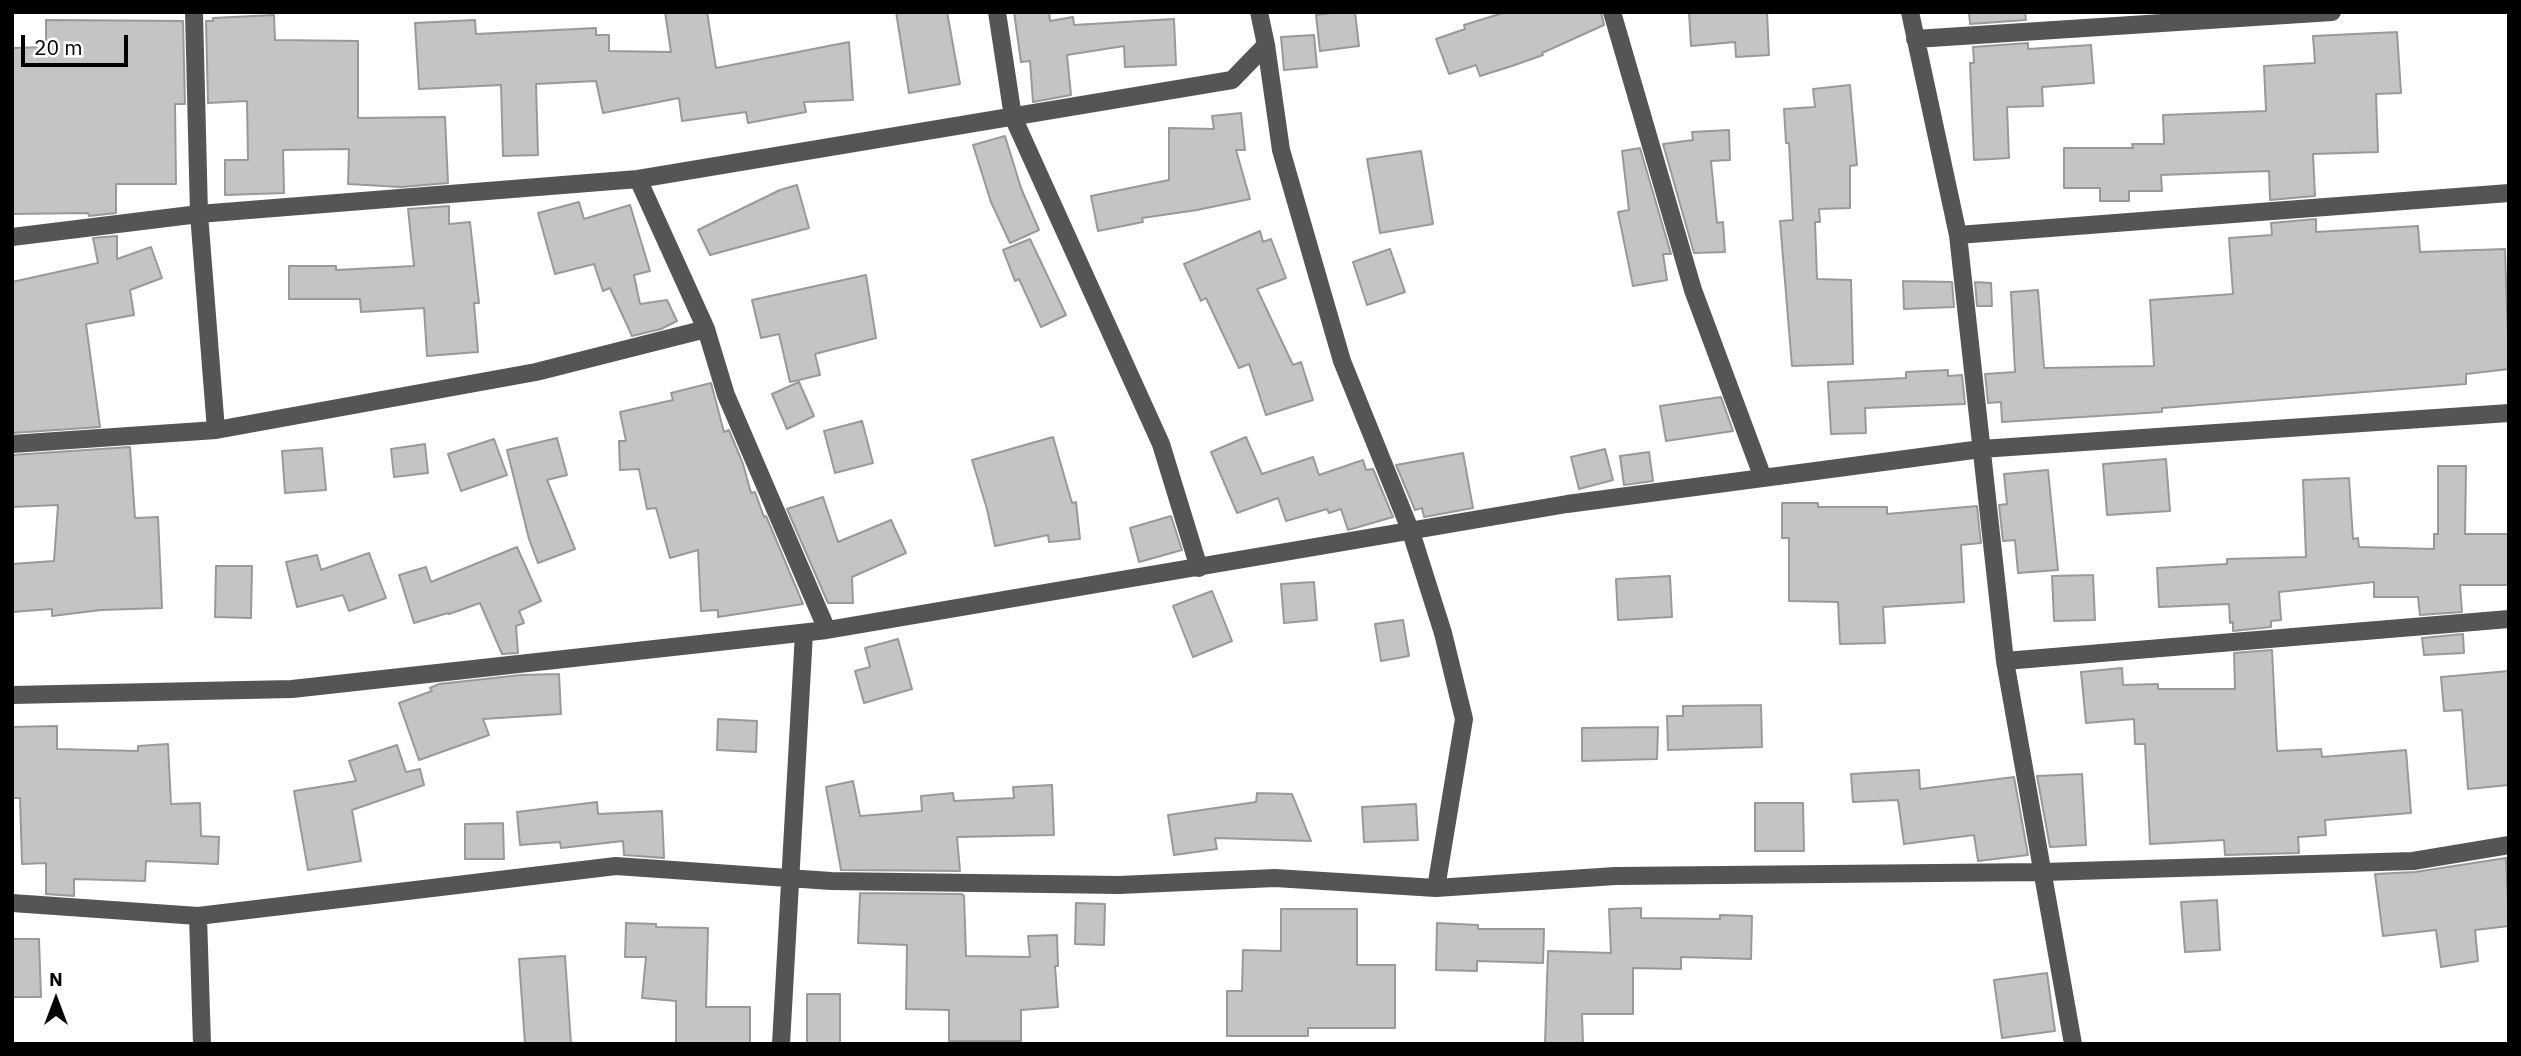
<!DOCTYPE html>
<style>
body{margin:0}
#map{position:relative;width:2521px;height:1056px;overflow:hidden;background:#fff;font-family:"IBM Plex Sans",sans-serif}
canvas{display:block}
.frame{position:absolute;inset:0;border:14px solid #000;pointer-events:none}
.north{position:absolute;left:21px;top:965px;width:70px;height:70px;-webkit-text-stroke:5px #fff;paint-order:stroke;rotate:0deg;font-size:19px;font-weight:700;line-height:28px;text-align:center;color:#000}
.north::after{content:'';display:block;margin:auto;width:24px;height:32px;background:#000;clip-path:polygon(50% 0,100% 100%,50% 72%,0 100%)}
.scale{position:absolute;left:21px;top:35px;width:107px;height:32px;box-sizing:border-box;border:4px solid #000;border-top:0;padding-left:9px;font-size:21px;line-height:24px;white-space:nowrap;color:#000;-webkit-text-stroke:5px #fff;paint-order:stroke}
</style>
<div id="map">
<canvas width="2521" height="1056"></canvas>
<div class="frame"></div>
<div class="north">N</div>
<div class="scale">20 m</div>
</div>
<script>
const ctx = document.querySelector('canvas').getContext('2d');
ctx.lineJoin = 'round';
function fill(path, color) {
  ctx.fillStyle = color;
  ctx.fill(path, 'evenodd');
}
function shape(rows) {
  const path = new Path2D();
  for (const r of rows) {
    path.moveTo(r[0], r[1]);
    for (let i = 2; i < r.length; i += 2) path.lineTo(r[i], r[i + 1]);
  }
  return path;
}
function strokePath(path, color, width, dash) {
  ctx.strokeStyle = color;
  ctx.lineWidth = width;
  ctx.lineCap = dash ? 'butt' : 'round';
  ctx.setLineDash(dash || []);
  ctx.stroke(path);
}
const building = shape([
 [665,12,707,12,716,68,849,42,853,100,804,102,806,112,748,123,746,112,682,121,679,98,603,113,596,81,536,84,538,155,503,156,501,85,419,89,415,23,475,20,476,34,596,28,596,35,609,35,609,51,671,52,665,12],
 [896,12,947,12,960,84,909,93,896,12],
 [1014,12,1049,12,1050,21,1073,17,1074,25,1174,19,1176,65,1125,67,1124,46,1067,55,1071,95,1033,102,1030,61,1021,62,1014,12],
 [1339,12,1355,12,1359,46,1320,51,1316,15,1339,12],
 [1506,12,1601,12,1604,25,1542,53,1543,55,1512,66,1480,76,1476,65,1449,74,1436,39,1465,29,1464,25,1506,12],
 [1689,12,1767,12,1769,55,1736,57,1735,42,1691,46,1689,12],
 [1969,12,2025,12,2026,20,1970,24,1969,12],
 [274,15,275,40,358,41,358,118,445,117,448,183,401,187,348,184,349,149,283,150,284,193,225,195,225,160,248,160,247,101,208,103,206,21,213,21,213,18,274,15],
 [46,20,183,21,185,104,175,104,176,184,116,184,116,213,89,216,88,213,12,214,12,48,46,47,46,20],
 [2397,32,2401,93,2376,94,2378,152,2313,154,2315,196,2270,200,2269,171,2161,175,2162,191,2129,191,2129,201,2100,201,2100,188,2064,188,2064,148,2133,148,2132,144,2164,144,2163,115,2266,111,2264,66,2315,63,2313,36,2397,32],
 [1314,35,1317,67,1284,70,1281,37,1314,35],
 [2028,43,2028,49,2091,45,2094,83,2042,87,2043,106,2007,107,2009,158,1974,160,1970,63,1974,63,1973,47,2028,43],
 [1850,85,1857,165,1850,166,1850,208,1819,209,1820,222,1815,222,1817,279,1851,280,1853,364,1792,366,1780,221,1793,220,1789,143,1786,143,1784,109,1815,107,1813,89,1850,85],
 [1241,113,1245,150,1236,150,1250,199,1197,210,1142,218,1143,222,1098,231,1091,196,1169,180,1169,128,1214,129,1212,116,1241,113],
 [1729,130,1730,160,1711,161,1717,223,1723,222,1725,252,1694,253,1663,144,1693,140,1692,132,1729,130],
 [1005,136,1021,188,1039,230,1010,243,991,202,973,145,1005,136],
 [1640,148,1671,254,1663,254,1667,280,1633,286,1618,212,1629,210,1622,151,1640,148],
 [1421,151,1433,224,1380,233,1367,159,1421,151],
 [797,185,809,228,710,255,698,230,780,190,797,185],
 [579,202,584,219,630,205,650,271,634,275,640,304,667,300,677,321,661,329,632,336,610,288,603,291,594,264,555,274,538,213,579,202],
 [449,206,449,224,470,222,479,303,474,303,478,352,427,356,424,308,361,312,360,299,289,299,289,266,336,266,336,270,414,266,408,209,449,206],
 [2316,219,2316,232,2418,226,2420,252,2505,249,2509,369,2466,374,2466,384,2162,408,2162,412,2002,422,2001,402,1988,403,1985,374,2015,372,2011,292,2038,290,2044,368,2154,366,2150,300,2233,294,2229,238,2272,235,2271,223,2316,219],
 [1260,231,1263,242,1271,239,1286,278,1257,289,1293,365,1301,362,1313,400,1266,415,1249,364,1239,368,1206,298,1201,301,1184,264,1260,231],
 [117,236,117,259,151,247,162,278,130,290,134,315,86,324,100,427,12,433,12,282,98,263,93,238,117,236],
 [1030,239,1066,315,1041,327,1019,279,1015,281,1003,250,1030,239],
 [1390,249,1405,292,1367,305,1353,262,1390,249],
 [866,275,876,338,815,354,820,375,790,382,779,334,761,338,752,300,866,275],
 [1903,281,1952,282,1954,307,1904,309,1903,281],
 [1975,282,1991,283,1992,306,1977,306,1975,282],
 [1948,370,1948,376,1962,375,1965,404,1865,408,1866,433,1831,434,1828,382,1906,378,1906,372,1948,370],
 [799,382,814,416,787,429,772,394,799,382],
 [711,383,724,432,729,430,743,464,751,493,755,492,764,517,766,516,803,604,718,617,718,610,701,611,698,550,670,558,656,508,647,509,639,469,620,470,619,441,626,441,620,412,673,400,671,393,711,383],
 [1721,397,1733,431,1666,441,1660,406,1721,397],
 [862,421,873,463,835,473,824,431,862,421],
 [1053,437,1072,503,1076,502,1080,539,1049,542,1048,535,995,546,987,509,972,460,1053,437],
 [1246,437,1262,474,1313,457,1319,475,1363,460,1366,470,1373,469,1393,517,1348,530,1341,509,1329,513,1327,509,1286,521,1278,498,1237,513,1211,452,1246,437],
 [557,438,567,475,547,480,575,549,538,563,529,539,507,450,557,438],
 [494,439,507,475,461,491,448,454,494,439],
 [425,444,428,473,394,477,391,449,425,444],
 [130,447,135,518,158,517,162,608,101,610,52,616,52,609,12,612,12,564,54,561,58,505,12,507,12,455,130,447],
 [322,448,326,490,285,493,282,451,322,448],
 [1605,449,1613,480,1579,489,1571,457,1605,449],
 [1649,452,1653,481,1624,485,1620,456,1649,452],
 [1463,453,1473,508,1424,517,1422,508,1415,510,1396,465,1463,453],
 [2166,459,2170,511,2107,515,2103,464,2166,459],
 [2438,466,2466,466,2465,534,2509,534,2509,585,2460,585,2462,612,2420,615,2418,597,2374,597,2374,582,2279,592,2281,620,2271,621,2271,627,2233,631,2233,622,2230,623,2229,604,2159,607,2157,568,2227,564,2227,559,2306,557,2303,480,2349,478,2353,539,2358,538,2359,547,2434,549,2434,534,2438,534,2438,466],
 [2048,470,2058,570,2018,573,2015,540,2003,541,1999,505,2007,504,2004,474,2048,470],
 [823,497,838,542,891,520,906,553,852,577,853,603,828,603,787,509,823,497],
 [1782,503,1818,503,1818,507,1887,507,1887,514,1977,506,1981,543,1961,545,1964,602,1883,607,1885,643,1840,644,1838,602,1789,601,1789,538,1782,538,1782,503],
 [1171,516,1182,550,1139,562,1130,528,1171,516],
 [517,547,541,601,519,611,524,623,516,626,518,653,502,654,480,603,449,614,448,613,414,623,399,575,426,567,431,582,517,547],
 [369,553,386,598,349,611,343,595,297,607,286,562,317,555,321,570,369,553],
 [216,566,252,566,251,618,215,617,216,566],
 [2093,575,2095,620,2054,621,2052,576,2093,575],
 [1670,576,1672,617,1618,620,1616,579,1670,576],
 [1314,582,1317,620,1284,623,1281,584,1314,582],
 [1212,591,1232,641,1193,657,1173,606,1212,591],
 [1403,620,1409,656,1381,661,1375,624,1403,620],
 [2463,634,2464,653,2424,655,2422,638,2463,634],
 [898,639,912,689,864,703,855,671,870,667,865,648,898,639],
 [2272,650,2277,751,2321,749,2322,757,2406,750,2411,813,2325,820,2326,835,2298,837,2299,853,2225,855,2224,840,2150,844,2145,744,2135,744,2134,719,2086,723,2081,672,2122,668,2123,685,2158,684,2158,689,2235,689,2234,653,2272,650],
 [2509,671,2509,785,2468,789,2462,710,2444,711,2441,677,2509,671],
 [559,674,561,714,483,719,489,735,419,760,399,703,432,691,430,688,439,684,521,675,559,674],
 [1761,705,1762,747,1668,750,1667,716,1683,716,1683,706,1761,705],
 [718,719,757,721,756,752,717,750,718,719],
 [57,726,57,749,138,751,138,746,168,744,171,804,200,803,201,836,219,837,218,864,146,861,145,881,74,879,74,896,46,894,46,863,22,864,20,798,12,798,12,727,57,726],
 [1658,727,1657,759,1582,761,1582,728,1658,727],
 [397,745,406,772,420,769,424,785,352,810,361,861,308,870,294,791,356,781,349,761,397,745],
 [1919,770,1920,789,2014,777,2028,855,1978,861,1974,835,1904,844,1898,800,1853,802,1851,774,1919,770],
 [2082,774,2086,845,2050,847,2037,776,2082,774],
 [853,781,860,816,922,811,921,796,953,793,954,801,1014,798,1013,787,1052,785,1054,835,957,837,960,871,841,870,826,787,853,781],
 [1257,793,1292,794,1311,841,1215,838,1217,849,1174,855,1168,815,1256,802,1257,793],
 [597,802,598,814,662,811,664,858,624,855,623,841,561,848,560,842,520,845,517,812,597,802],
 [1755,803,1803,803,1804,851,1755,851,1755,803],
 [1416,804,1418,840,1364,842,1362,807,1416,804],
 [503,823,504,859,465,859,465,824,503,823],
 [2506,858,2509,926,2475,930,2478,961,2441,967,2436,930,2383,936,2375,874,2415,872,2506,858],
 [860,893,962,894,964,896,966,956,1030,957,1028,936,1057,935,1058,966,1055,966,1058,1007,1021,1010,1021,1041,949,1041,949,1010,906,1009,907,945,858,943,860,893],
 [2217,900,2220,950,2185,952,2181,902,2217,900],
 [1076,903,1105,904,1104,945,1075,944,1076,903],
 [1641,908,1641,918,1720,919,1720,915,1752,916,1751,959,1681,957,1681,969,1633,968,1633,1014,1582,1014,1583,1044,1545,1044,1548,951,1611,953,1609,909,1641,908],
 [1281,909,1357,909,1357,965,1395,965,1395,1028,1308,1028,1308,1036,1227,1036,1227,991,1242,991,1243,950,1281,951,1281,909],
 [626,923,656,924,656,927,708,928,706,1007,750,1007,750,1044,676,1044,676,1001,642,998,646,957,625,957,626,923],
 [1437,923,1478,925,1478,929,1544,929,1543,963,1477,961,1477,971,1436,970,1437,923],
 [12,939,39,939,41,997,12,997,12,939],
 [565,956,571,1044,525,1044,519,959,565,956],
 [2047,973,2055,1031,2002,1038,1994,980,2047,973],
 [807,994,840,994,840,1044,807,1044,807,994]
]);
fill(building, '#c4c4c4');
strokePath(building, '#999', 2);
strokePath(shape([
 [194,12,199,214,216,430],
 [997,12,1013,117,1161,444,1199,568],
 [1612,12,1693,290,1763,478],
 [1910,12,1958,235,2005,661,2073,1044],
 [1915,39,2332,12],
 [1266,45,1281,150,1342,361,1411,532,1443,633,1464,719,1436,888],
 [638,179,706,329,726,395,827,630],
 [1958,235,2509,193],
 [12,237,199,214,638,179,1232,80,1266,45,1259,12],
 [12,444,216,430,536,372,706,329],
 [2005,661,2509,619],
 [12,695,292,689,827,630,1567,504,1981,449,2509,413],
 [12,903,198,916,616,866,831,881,1119,885,1275,878,1436,888,1615,876,2043,872,2413,861,2509,845],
 [198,916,202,1044],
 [781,1044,804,633]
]), '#555', 18);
</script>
